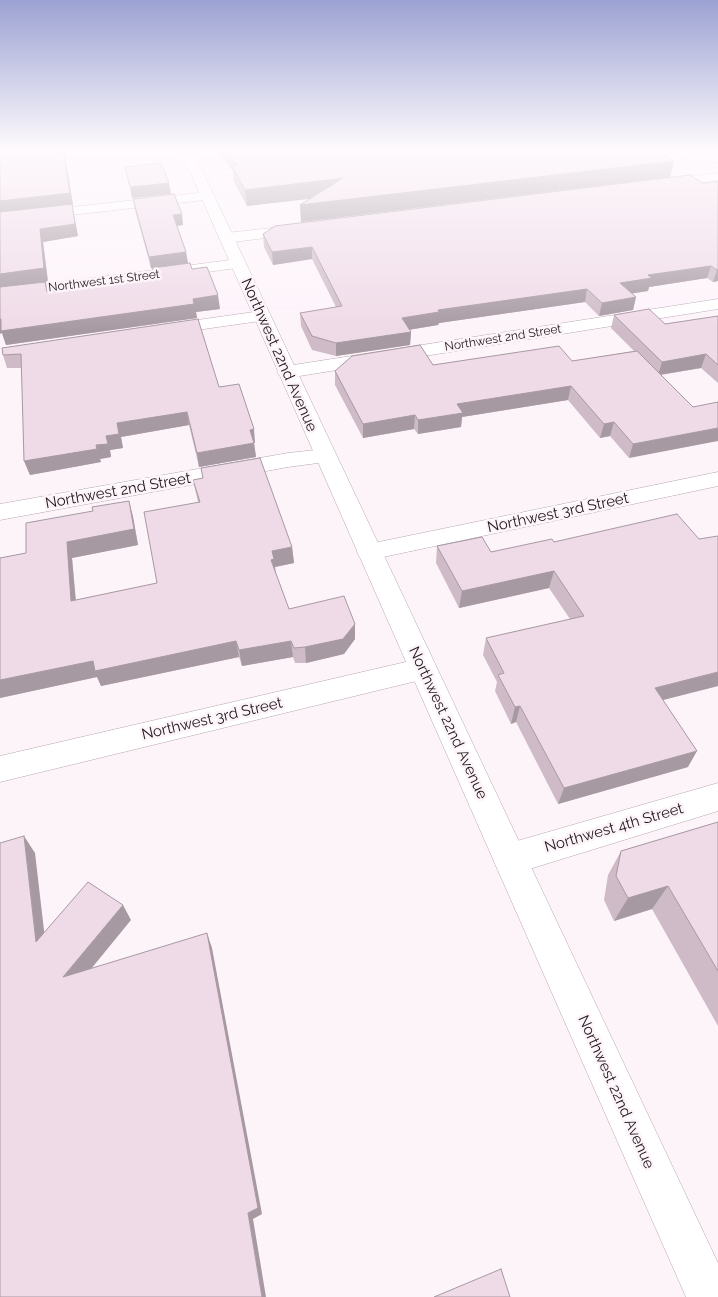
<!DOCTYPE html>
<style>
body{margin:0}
canvas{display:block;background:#fdf4fa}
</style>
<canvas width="718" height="1297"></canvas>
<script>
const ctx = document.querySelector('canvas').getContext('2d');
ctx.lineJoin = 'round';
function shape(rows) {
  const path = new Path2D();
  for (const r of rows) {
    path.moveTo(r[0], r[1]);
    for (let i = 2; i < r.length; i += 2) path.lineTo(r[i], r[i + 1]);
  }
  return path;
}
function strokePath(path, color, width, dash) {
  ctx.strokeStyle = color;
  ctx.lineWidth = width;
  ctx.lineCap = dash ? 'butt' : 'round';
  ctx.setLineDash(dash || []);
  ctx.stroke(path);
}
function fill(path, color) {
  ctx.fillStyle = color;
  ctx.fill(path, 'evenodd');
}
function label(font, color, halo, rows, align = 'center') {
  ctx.font = font + ' Raleway,sans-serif';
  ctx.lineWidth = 5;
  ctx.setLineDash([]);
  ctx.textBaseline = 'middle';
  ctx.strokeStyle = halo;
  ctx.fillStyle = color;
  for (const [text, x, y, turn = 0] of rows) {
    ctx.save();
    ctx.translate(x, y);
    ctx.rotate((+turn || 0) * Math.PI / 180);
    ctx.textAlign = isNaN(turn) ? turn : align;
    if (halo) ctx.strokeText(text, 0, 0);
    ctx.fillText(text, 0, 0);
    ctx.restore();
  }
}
const street = shape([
 [593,149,652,149,718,154,718,162,599,153,593,149],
 [718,173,718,181,662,188,655,184,662,180,718,173],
 [208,192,213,193,215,196,213,199,0,223,0,215,208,192],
 [299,225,304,227,307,230,304,233,226,243,218,238,226,233,299,225],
 [238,259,246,264,244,267,0,300,0,290,238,259],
 [718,299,718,309,287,378,280,376,277,372,280,368,287,366,718,299],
 [261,311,267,312,270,316,267,320,162,335,156,334,153,330,156,326,162,325,261,311],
 [325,449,333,451,336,456,333,461,288,467,0,520,0,504,288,453,325,449],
 [718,472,718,486,369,560,360,558,357,552,360,546,369,544,718,472],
 [423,658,433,661,437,669,433,677,0,782,0,756,423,658],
 [718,783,718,811,510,875,498,870,493,859,498,848,510,843,718,783]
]);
const secondary = shape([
 [180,149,192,149,718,1263,718,1297,686,1297,180,149]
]);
strokePath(street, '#b9a5b1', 1);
strokePath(secondary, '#b9a5b1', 1);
fill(street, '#fff');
fill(secondary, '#fff');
fill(shape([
 [0,149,64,149,73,205,72,205,78,236,43,242,48,282,46,282,48,292,154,277,152,268,151,268,135,210,133,199,183,225,177,226,186,252,188,263,220,309,196,312,197,318,6,345,2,333],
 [218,149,652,149,674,161,670,177,301,222,311,198,247,206,234,182,233,172],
 [718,181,718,281,713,282,707,278,649,287,648,291,632,293,636,297,633,310,599,316,585,302,439,323,438,325,409,330,411,332,410,345,336,356,312,350,301,326,300,313,336,307,312,259,273,265,264,247,263,234],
 [614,315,665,324,718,316,718,383,701,368,661,375,629,458,610,436,600,438,568,400,462,417,461,427,418,434,414,429,363,438,335,385,335,371,433,365,572,361,634,351,611,328],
 [2,348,219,387,255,443,254,443,256,457,199,467,189,425,121,437,123,448,110,450,111,457,100,459,101,462,30,475,24,461,22,368,7,368,3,355],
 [201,468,292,547,294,563,275,567,275,571,289,609,355,624,355,639,344,654,306,663,295,663,293,657,242,666,239,657,101,686,97,677,0,698,0,558,26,553,93,511,129,501,133,517,138,545,72,558,76,600,157,583,198,502,193,480,203,478],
 [554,542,718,686,663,700,688,767,558,804,516,722,511,724,495,691,497,682,483,655,486,638,570,619,549,588,459,608,436,563,437,546,491,552],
 [718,822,718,1026,652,909,614,921,604,900,608,875,621,851]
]), '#cebbc7');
fill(shape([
 [63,149,64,149,73,205,72,205,78,236,43,242,48,282,46,282,49,295,0,288,0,274,40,229,0,214,0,201],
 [674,161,670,177,301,222,300,205],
 [343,178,343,195,247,206,245,190],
 [169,183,171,194,132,198,130,187],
 [182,214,183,225,175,226,173,215],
 [312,247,312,259,273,265,272,252],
 [186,252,188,264,151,268,149,257],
 [711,266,707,278,649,287,648,291,617,296,620,283,648,275],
 [718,269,718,281,713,282,717,270],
 [587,289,585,302,439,323,438,325,401,331,402,318,438,310],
 [218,295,220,309,196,312,197,318,6,345,2,333,0,334,0,319,193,299],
 [636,297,633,310,599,316,602,303],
 [411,332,410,345,336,356,336,343],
 [706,354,701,368,658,375,662,362],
 [571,386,568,400,462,417,461,427,418,434,418,420,457,404],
 [187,412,189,425,121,437,123,448,110,450,111,457,100,459,101,462,30,475,24,461,96,445,106,436,117,423],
 [415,415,414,429,363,438,363,424],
 [614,422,610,436,600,438,604,424],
 [718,428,718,441,629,458,633,444],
 [254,429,255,443,251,443,250,430],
 [254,443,256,457,199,467,197,453],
 [129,501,133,517,138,545,72,558,77,617,71,601,67,542],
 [292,547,294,563,275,567,276,575,271,560,272,551],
 [554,571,549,588,459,608,462,591],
 [355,624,355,639,344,654,306,663,305,647],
 [236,641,239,657,101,686,97,677,0,698,0,680,93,661],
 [291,641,293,657,242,666,239,650],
 [718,672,718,686,647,704,655,688],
 [520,706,516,722,511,724,515,707],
 [697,751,688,767,558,804,564,788],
 [24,836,35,853,47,956,36,942],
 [668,886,652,909,614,921,628,898],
 [123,905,131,920,73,991,63,977],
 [207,933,212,948,262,1214,253,1219,266,1297,262,1297,248,1213]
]), '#a799a2');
const building = shape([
 [0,149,63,149,70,193,0,201,0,149],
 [226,149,652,149,674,161,300,205,343,178,245,190,232,166,237,165,226,149],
 [161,163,169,183,130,187,125,167,161,163],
 [690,175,703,183,718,181,718,269,717,270,711,266,648,275,652,278,620,283,636,297,602,303,587,289,438,310,439,312,402,318,411,332,336,343,312,336,300,313,342,306,312,247,272,252,263,234,275,226,690,175],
 [174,194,182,214,173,215,186,252,149,257,133,199,174,194],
 [72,204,75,224,40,229,44,268,0,274,0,212,72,204],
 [190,263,192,269,207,267,218,295,193,299,194,304,1,331,1,319,0,319,0,287,45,282,47,292,155,277,152,268,190,263],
 [649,309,665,324,718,316,718,365,706,354,662,362,614,315,649,309],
 [198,319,219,387,239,384,254,429,250,430,254,443,197,453,187,412,117,423,119,434,106,436,108,444,96,445,97,449,24,461,21,354,3,355,2,348,198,319],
 [420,345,433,365,559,346,572,361,637,351,693,407,718,402,718,428,633,444,614,422,604,424,571,386,457,404,463,413,418,420,415,415,363,424,335,371,352,356,420,345],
 [260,458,292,547,272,551,274,559,271,560,289,609,344,596,355,624,343,639,305,647,294,648,291,641,239,650,236,641,95,671,93,661,0,680,0,558,26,553,26,523,93,511,92,507,129,501,134,529,67,542,71,601,157,583,144,512,200,502,193,480,203,478,201,468,260,458],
 [677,514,699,539,718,536,718,672,655,688,697,751,564,788,520,706,515,707,498,675,504,673,486,638,584,616,554,571,462,591,437,546,482,537,491,552,552,539,554,542,677,514],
 [718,822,718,971,668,886,628,898,616,876,621,851,718,822],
 [24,836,36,942,88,882,123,905,63,977,207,933,258,1208,248,1213,262,1297,0,1297,0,843,24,836],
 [501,1269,510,1297,434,1297,501,1269]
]);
fill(building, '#efdae7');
strokePath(building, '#a799a2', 1);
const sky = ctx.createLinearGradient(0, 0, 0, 331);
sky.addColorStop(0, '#9ca2d3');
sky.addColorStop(0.45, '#fefafd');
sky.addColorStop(1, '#fefafd00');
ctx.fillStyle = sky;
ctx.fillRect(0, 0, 718, 331);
label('12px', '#1f181c', '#fdf4fa', [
 ["Northwest 1st Street",104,281,-7],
 ["Northwest 2nd Street",503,338,-9]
]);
label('15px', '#1f181c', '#fdf4fa', [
 ["Northwest 22nd Avenue",279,355,66],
 ["Northwest 2nd Street",118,491,-10],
 ["Northwest 3rd Street",558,513,-12],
 ["Northwest 3rd Street",212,719,-13],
 ["Northwest 22nd Avenue",448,723,65],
 ["Northwest 4th Street",614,828,-16],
 ["Northwest 22nd Avenue",616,1092,66]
]);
</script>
